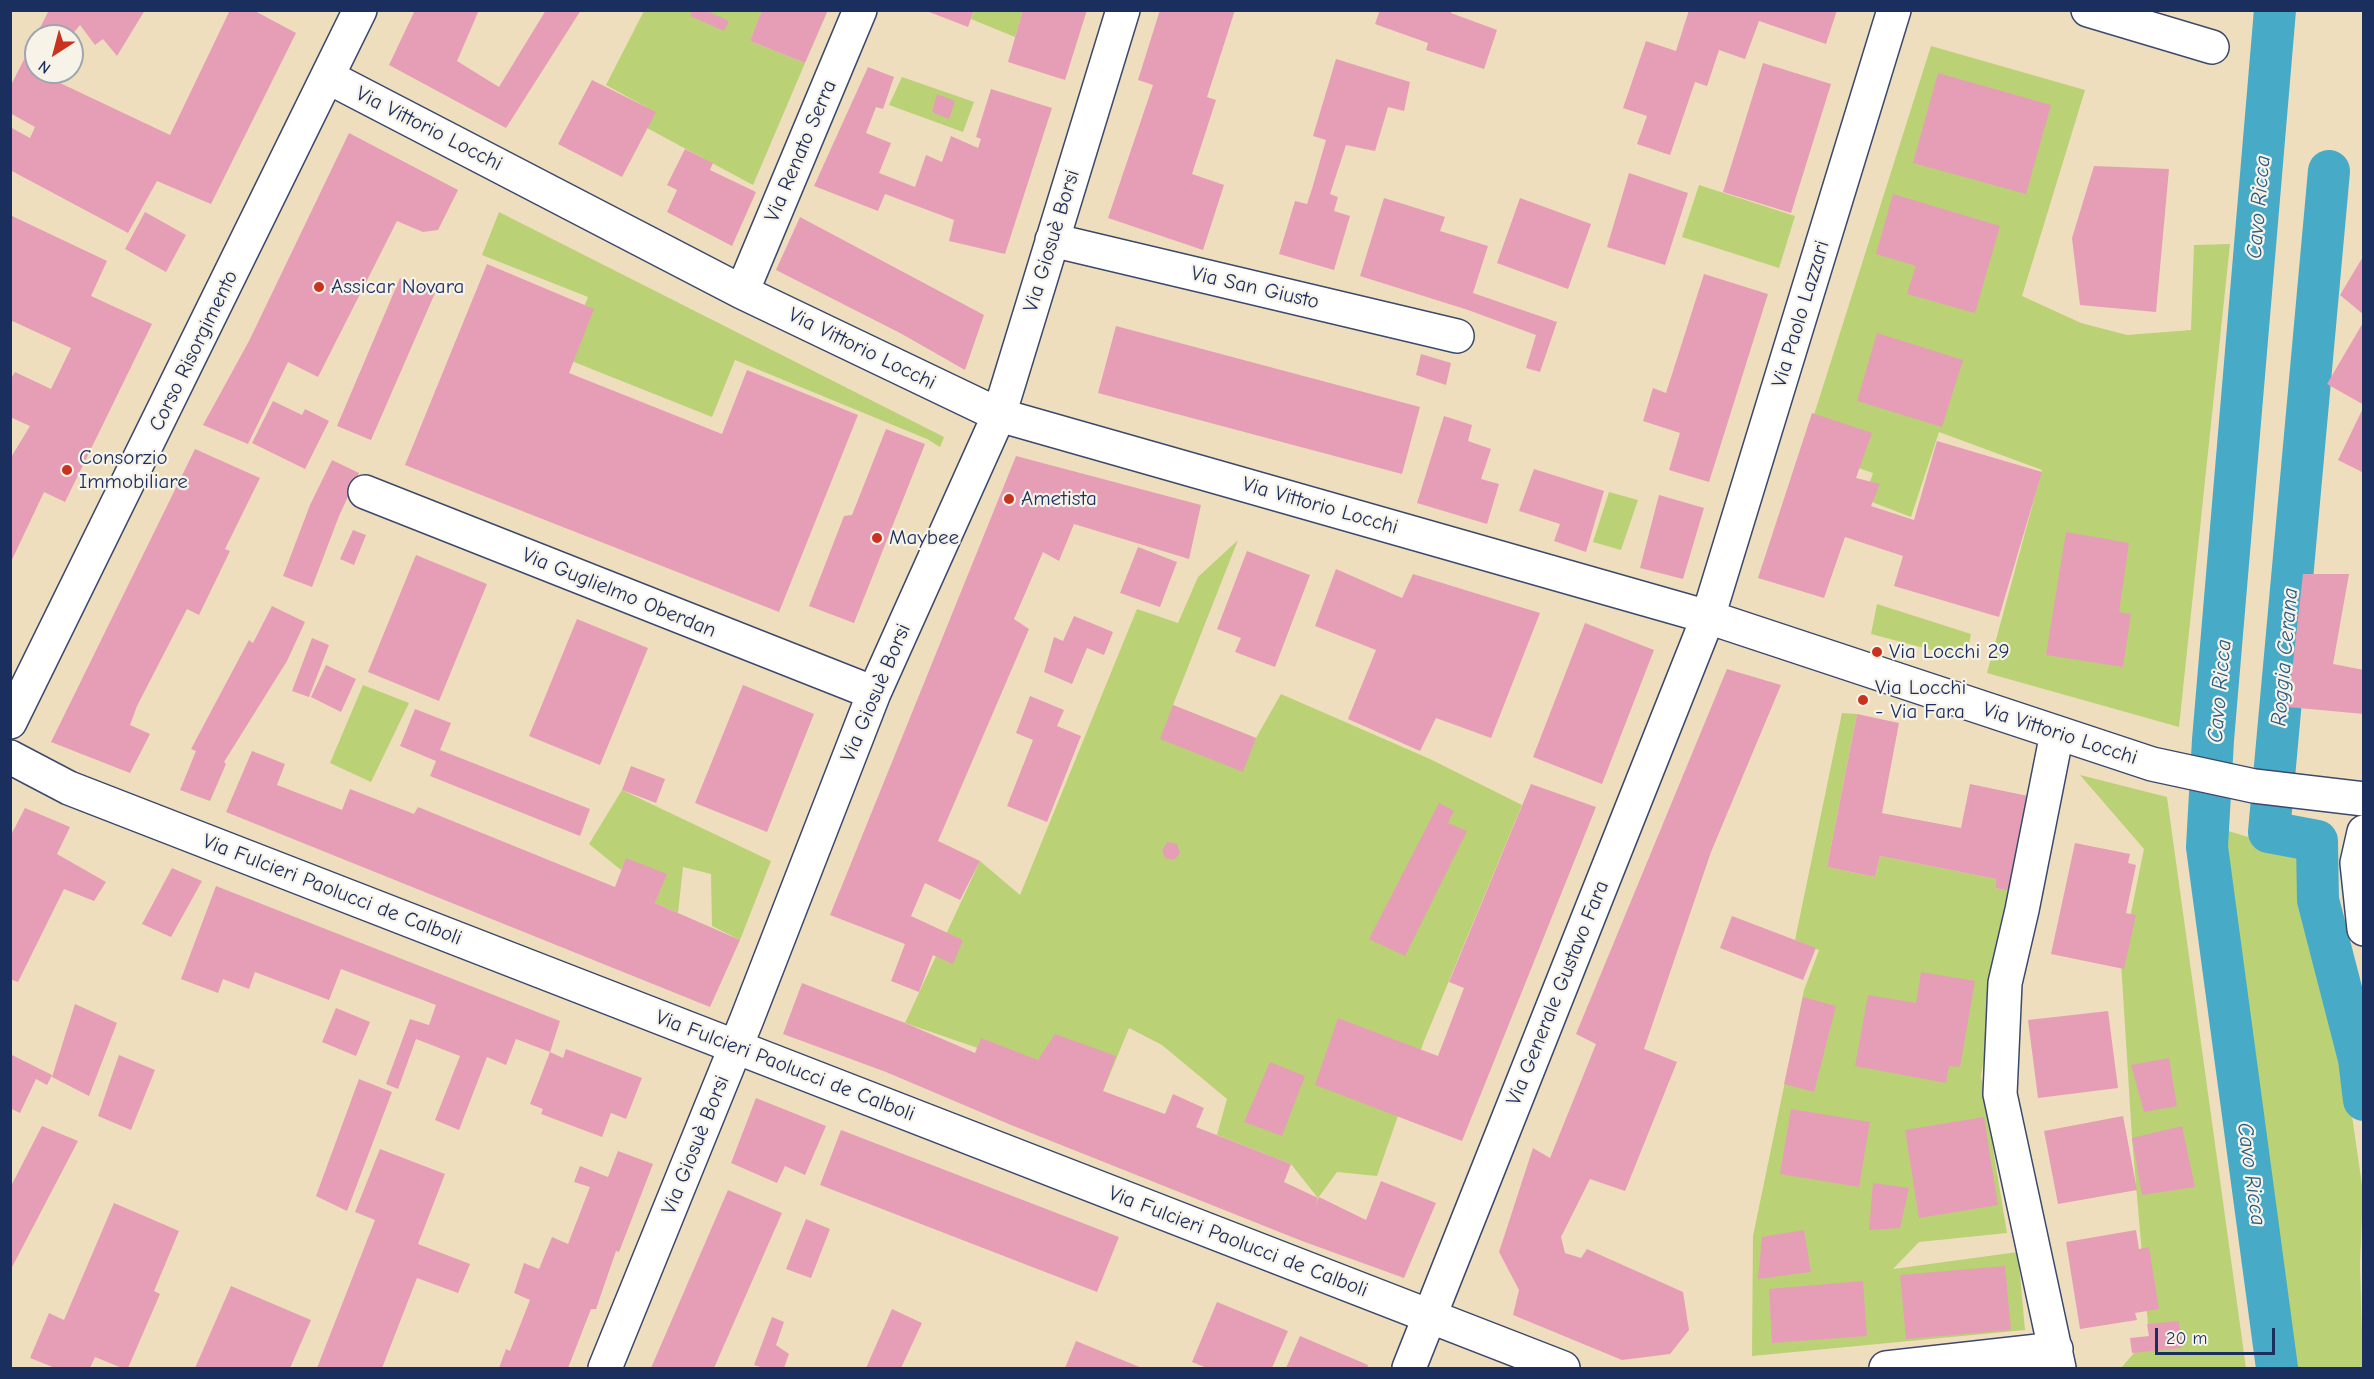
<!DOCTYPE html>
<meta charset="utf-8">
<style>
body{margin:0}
#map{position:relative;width:2374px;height:1379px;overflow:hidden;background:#eedebd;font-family:"Comic Neue",sans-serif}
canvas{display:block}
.frame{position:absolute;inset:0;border:12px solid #1b2f5e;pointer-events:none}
.north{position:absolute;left:24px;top:24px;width:60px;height:60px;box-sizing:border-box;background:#f7f3e8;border:2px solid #9fa5b1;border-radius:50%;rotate:216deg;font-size:16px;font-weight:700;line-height:24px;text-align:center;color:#1b2f5e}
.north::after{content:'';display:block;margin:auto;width:21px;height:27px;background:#c8321e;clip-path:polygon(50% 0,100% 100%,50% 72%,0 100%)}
.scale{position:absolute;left:2155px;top:1328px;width:120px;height:27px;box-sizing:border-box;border:3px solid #1b2f5e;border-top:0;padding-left:8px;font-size:18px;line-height:21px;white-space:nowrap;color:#1b2f5e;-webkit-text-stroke:4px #f7f3e8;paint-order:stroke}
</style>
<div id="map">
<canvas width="2374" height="1379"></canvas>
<div class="frame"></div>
<div class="north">N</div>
<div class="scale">20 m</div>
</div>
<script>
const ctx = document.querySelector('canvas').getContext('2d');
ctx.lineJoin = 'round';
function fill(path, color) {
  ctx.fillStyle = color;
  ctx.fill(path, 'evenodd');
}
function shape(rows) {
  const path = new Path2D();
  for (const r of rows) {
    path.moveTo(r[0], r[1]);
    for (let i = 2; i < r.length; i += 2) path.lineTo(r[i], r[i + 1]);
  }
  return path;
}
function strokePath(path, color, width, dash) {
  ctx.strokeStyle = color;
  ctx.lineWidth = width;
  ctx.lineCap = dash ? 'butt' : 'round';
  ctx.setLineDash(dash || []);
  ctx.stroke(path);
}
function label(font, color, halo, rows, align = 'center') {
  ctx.font = font + ' "Comic Neue",sans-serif';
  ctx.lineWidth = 4.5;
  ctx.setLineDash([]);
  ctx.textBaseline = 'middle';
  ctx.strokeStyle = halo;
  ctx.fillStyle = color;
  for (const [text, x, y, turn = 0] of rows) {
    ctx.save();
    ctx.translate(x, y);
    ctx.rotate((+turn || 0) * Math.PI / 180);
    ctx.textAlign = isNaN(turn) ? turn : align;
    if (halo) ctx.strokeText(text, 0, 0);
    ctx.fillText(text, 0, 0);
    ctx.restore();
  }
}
fill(shape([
 [644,11,762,11,750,41,805,63,753,185,647,128,655,112,606,85],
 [974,11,1023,11,1015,37,971,19],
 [1931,46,2085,90,2022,296,2081,323,2127,335,2191,330,2194,245,2230,244,2179,727,1987,673,2042,470,1939,432,1911,517,1864,499,1873,473,1847,464,1813,418],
 [902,77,974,102,963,132,889,105],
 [1699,185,1795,216,1779,268,1682,237],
 [499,212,944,437,940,447,927,439,735,360,712,417,564,358,588,297,482,255],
 [1609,492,1638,500,1621,550,1593,542],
 [1238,540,1173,705,1256,738,1281,694,1430,759,1522,805,1424,1041,1377,1176,1337,1172,1318,1198,1291,1164,1217,1135,1227,1099,1162,1045,1129,1028,1103,1091,905,1023,980,861,1020,895,1137,609,1178,623,1198,577],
 [1877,604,1971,634,1966,659,1871,634],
 [363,685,409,703,371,782,330,763],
 [1842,713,1857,714,1827,867,1875,877,1880,856,1996,879,1995,888,2015,892,1981,1076,2007,1233,1919,1242,1893,1269,2018,1252,2025,1330,1752,1356,1753,1236,1804,990,1819,950,1795,940],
 [2080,775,2167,797,2246,1368,2121,1368,2149,1336,2132,1138,2121,962,2144,849],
 [622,790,771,861,740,940,712,926,711,874,683,867,678,913,655,903,666,875,627,859,621,870,589,844],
 [2222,829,2261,841,2308,848,2312,900,2344,1060,2363,1192,2360,1264,2363,1368,2295,1368]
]), '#bbd176');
strokePath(shape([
 [2275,10,2213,740,2207,847,2277,1368],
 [2329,171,2269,832,2317,841,2318,900,2359,1059,2364,1100]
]), '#47abc7', 42);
fill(shape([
 [49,10,145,10,117,56,103,39,95,45,80,25,71,36,36,36,36,72,43,72,41,74,170,135,230,10,253,10,296,33,211,204,157,181,128,233,10,170,10,127,30,138,35,127,10,113,10,87],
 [415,10,479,10,457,61,499,87,546,10,581,10,506,128,389,65],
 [692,10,705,10,729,21,724,31,690,16],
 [762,10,828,10,805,63,750,41],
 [924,10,974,10,968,27],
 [1023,10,1087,10,1065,80,1008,62],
 [1160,10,1235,10,1207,97,1216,100,1192,174,1224,185,1203,250,1108,218,1153,85,1138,80],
 [1380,10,1452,10,1451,13,1497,30,1484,69,1426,50,1428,43,1375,24],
 [1689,10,1837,10,1826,44,1759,21,1745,59,1719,50,1707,86,1695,82,1670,155,1637,144,1647,116,1623,108,1646,41,1676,51],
 [1336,59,1410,82,1404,111,1388,107,1375,151,1346,145,1330,194,1338,197,1334,211,1350,216,1334,270,1279,254,1295,201,1307,204,1312,189,1326,140,1313,136],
 [1763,63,1831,84,1791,213,1723,192],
 [868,67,894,77,883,109,876,107,866,133,891,143,879,173,915,187,926,155,942,162,951,136,978,148,981,139,976,137,991,89,1052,108,1005,254,949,241,954,220,885,194,878,211,814,186],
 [1938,73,2051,105,2026,194,1913,163],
 [592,80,656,112,622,177,558,144],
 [937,94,955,101,949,119,932,112],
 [349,133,458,190,438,230,423,232,397,221,318,377,288,362,248,444,203,425,249,341],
 [685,149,713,163,710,170,756,192,732,246,667,212,677,190,667,185],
 [2094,166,2169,169,2156,312,2080,305,2072,238],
 [1629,173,1688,193,1665,265,1607,247],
 [1893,194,2000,226,1975,313,1907,294,1916,266,1876,254],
 [1384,198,1445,217,1440,231,1488,246,1473,293,1557,322,1540,372,1526,368,1536,335,1468,310,1360,276],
 [1520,198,1591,224,1568,289,1497,263],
 [145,212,186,235,166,272,125,249],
 [10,215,107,261,91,296,152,324,65,502,44,492,10,564,10,459,30,426,10,417,10,380,15,372,51,389,71,348,10,320],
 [800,217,984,315,965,370,900,333,776,270],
 [2364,255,2364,315,2340,295],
 [487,264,594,309,569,373,722,434,747,370,858,415,779,612,405,465],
 [1704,274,1768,294,1709,482,1669,470,1680,433,1643,421,1653,388,1666,393],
 [400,278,435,293,371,440,337,426],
 [2364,321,2364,405,2327,384],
 [1116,326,1420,407,1402,474,1098,393],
 [1877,333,1963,360,1942,427,1857,401],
 [1421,354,1451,363,1446,385,1416,375],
 [273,401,302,415,305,409,329,421,305,469,252,443],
 [2364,406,2364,473,2338,460],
 [1812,413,1872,433,1856,478,1880,484,1871,506,1914,520,1937,441,2042,472,1999,617,1894,586,1903,556,1845,537,1824,598,1758,578],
 [1444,416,1472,425,1468,441,1491,449,1481,479,1499,484,1487,524,1417,503],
 [886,429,925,444,854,623,809,606,844,516,852,515],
 [195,449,260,478,225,549,230,551,199,615,187,609,137,706,130,725,150,734,130,773,51,742],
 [1016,456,1201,505,1189,559,1074,524,1059,561,1043,552,1014,619,1029,629,938,841,980,861,960,900,925,883,911,916,963,940,953,964,933,955,919,992,891,981,905,944,830,915],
 [332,460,359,473,339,516,312,587,283,576,310,505],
 [1534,469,1604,491,1586,552,1554,541,1560,524,1519,511],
 [1659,495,1704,508,1683,579,1640,568],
 [353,530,366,535,354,565,340,559],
 [2066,532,2129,543,2119,612,2131,614,2123,667,2046,655],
 [1138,547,1177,562,1160,607,1120,593],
 [1247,551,1310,575,1275,667,1235,652,1241,638,1217,629],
 [416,555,487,584,439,701,368,672],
 [1336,569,1402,598,1413,574,1540,613,1491,738,1436,718,1420,751,1348,719,1376,650,1315,626],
 [2303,574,2349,574,2333,664,2364,670,2364,714,2288,707],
 [272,606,305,622,287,661,224,762,226,764,210,801,180,790,196,751,191,749,249,640,253,643],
 [1074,616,1113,632,1104,655,1087,648,1072,684,1044,672,1054,637,1063,641],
 [577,619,648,648,600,765,529,736],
 [1585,623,1654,650,1602,784,1533,757],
 [312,638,329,645,309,697,292,691],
 [326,665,356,679,341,712,311,697],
 [1727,669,1781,685,1711,852,1644,1049,1677,1062,1625,1191,1590,1179,1561,1237,1565,1253,1581,1258,1587,1249,1683,1292,1689,1330,1670,1354,1622,1360,1513,1315,1519,1290,1499,1252,1533,1148,1550,1158,1596,1044,1576,1034],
 [743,685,814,714,767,832,695,803],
 [1030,696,1064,710,1057,726,1081,736,1047,822,1007,806,1033,740,1016,733],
 [1173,705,1256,738,1243,772,1160,739],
 [415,709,451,723,440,750,590,809,580,836,430,776,436,761,400,746],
 [1857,714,1899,723,1882,813,1961,828,1970,784,2033,797,2015,892,1995,888,1996,879,1880,856,1875,877,1827,867],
 [252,751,285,764,277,785,342,810,350,789,414,814,418,807,615,887,626,858,667,874,655,903,740,940,710,1007,226,812],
 [631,766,665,779,656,803,622,790],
 [1531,784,1596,807,1462,1141,1315,1085,1338,1018,1438,1056,1464,988,1449,982],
 [1439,803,1454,811,1448,823,1467,831,1405,956,1369,939],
 [25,808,70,827,57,854,106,882,94,901,64,889,18,982,10,979,10,837],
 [1168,842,1177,844,1180,853,1174,860,1165,858,1162,850],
 [2075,843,2130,854,2128,863,2136,865,2126,913,2136,915,2124,969,2051,954],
 [172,868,202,881,171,937,142,924],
 [216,886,560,1021,550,1052,516,1039,506,1065,487,1057,459,1130,435,1120,460,1056,416,1039,398,1089,386,1084,410,1019,429,1025,436,1005,341,969,329,1000,255,972,249,989,223,979,218,993,181,979],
 [1732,916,1816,948,1803,980,1720,948],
 [1921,972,1975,981,1960,1067,1949,1066,1946,1083,1855,1066,1868,995,1916,1003],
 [802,983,905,1023,975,1053,981,1038,1038,1060,1055,1034,1116,1056,1103,1091,1165,1114,1173,1094,1204,1108,1196,1127,1291,1164,1284,1182,1318,1198,1315,1207,1319,1197,1366,1220,1381,1181,1436,1203,1404,1278,1302,1241,1011,1125,886,1072,783,1034],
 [1803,997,1836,1006,1814,1092,1784,1084],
 [75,1004,117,1023,89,1096,52,1077],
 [336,1008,370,1022,356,1056,322,1042],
 [2108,1011,2118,1088,2038,1098,2028,1020],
 [566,1049,642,1078,626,1119,611,1113,602,1137,541,1114,543,1109,530,1104,550,1052,563,1058],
 [10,1054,52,1075,47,1085,36,1079,20,1113,10,1108],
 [119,1055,155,1070,131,1130,98,1116],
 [2169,1058,2177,1106,2144,1112,2131,1065],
 [1270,1062,1305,1076,1282,1136,1244,1122],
 [359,1079,392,1092,347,1211,316,1196],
 [756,1098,826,1126,805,1175,785,1166,777,1183,731,1163],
 [1791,1109,1870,1122,1859,1187,1780,1174],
 [2123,1116,2137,1190,2058,1204,2044,1131],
 [1984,1117,1998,1205,1919,1218,1905,1130],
 [42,1126,78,1141,10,1271,10,1188],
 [2182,1126,2195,1187,2142,1195,2132,1138],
 [841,1130,1119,1237,1097,1292,820,1185],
 [380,1149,445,1174,418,1244,470,1264,458,1293,417,1278,382,1368,317,1368,375,1220,355,1212],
 [618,1151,653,1164,619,1252,616,1251,596,1309,591,1309,568,1368,499,1368,506,1349,510,1351,530,1300,514,1293,524,1263,539,1269,552,1237,568,1244,590,1187,574,1182,580,1166,608,1177],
 [1873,1183,1909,1188,1900,1228,1869,1230],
 [728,1190,782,1213,714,1368,651,1368],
 [114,1203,179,1231,154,1291,160,1294,128,1368,122,1368,95,1357,90,1368,55,1368,30,1358,49,1313,64,1320],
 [806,1219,830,1229,811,1278,786,1269],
 [1804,1230,1811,1272,1758,1279,1762,1237],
 [2136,1230,2139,1249,2149,1247,2159,1309,2135,1313,2137,1320,2080,1329,2066,1242],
 [2005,1266,2011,1330,1906,1339,1900,1275],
 [1863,1281,1867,1336,1772,1343,1769,1289],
 [231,1286,311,1320,290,1368,195,1368],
 [1217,1302,1288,1331,1272,1368,1207,1368,1192,1362],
 [892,1309,922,1323,901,1368,866,1368],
 [772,1317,784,1322,776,1345,789,1354,784,1368,764,1368,754,1365],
 [2179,1321,2182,1348,2132,1353,2130,1338,2149,1336,2147,1324],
 [1300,1336,1368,1365,1367,1368,1286,1368],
 [1076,1341,1142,1368,1065,1368]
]), '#e69eb7');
const minor = shape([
 [2088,10,2212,47],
 [328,77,742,292,999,415,1708,617,2152,764,2254,786,2364,799],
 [1052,240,1457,336],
 [742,292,860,10],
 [365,492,874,693],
 [2057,733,2022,910,2005,983,2000,1094,2059,1368],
 [10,757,69,788,1563,1368],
 [2364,832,2357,863,2364,929],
 [605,1368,747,1019,874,693,999,415,1123,10],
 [1409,1368,1708,617,1894,10],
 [1886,1368,2056,1349]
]);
const secondary = shape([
 [10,722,360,10]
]);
strokePath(minor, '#3b496c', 36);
strokePath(secondary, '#3b496c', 36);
strokePath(minor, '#fff', 33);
strokePath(secondary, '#fff', 33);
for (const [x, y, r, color] of [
 [319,287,6,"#c8321e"],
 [67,470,6,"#c8321e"],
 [1009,499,6,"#c8321e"],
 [877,538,6,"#c8321e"],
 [1877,652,6,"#c8321e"],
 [1863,700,6,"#c8321e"]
]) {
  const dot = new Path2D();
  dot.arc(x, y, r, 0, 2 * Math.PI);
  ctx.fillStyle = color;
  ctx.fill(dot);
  strokePath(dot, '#f7f3e8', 2);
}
label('21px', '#1b2f5e', '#f7f3e8', [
 ["Via Vittorio Locchi",429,129,27],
 ["Via Renato Serra",801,151,-67],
 ["Via Giosuè Borsi",1052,241,-73],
 ["Via San Giusto",1255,288,13],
 ["Via Paolo Lazzari",1801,314,-73],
 ["Via Vittorio Locchi",862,349,26],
 ["Corso Risorgimento",194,351,-64],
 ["Via Vittorio Locchi",1320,506,16],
 ["Via Guglielmo Oberdan",619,593,22],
 ["Via Giosuè Borsi",876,693,-67],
 ["Via Vittorio Locchi",2060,734,18],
 ["Via Fulcieri Paolucci de Calboli",332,890,21],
 ["Via Generale Gustavo Fara",1558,993,-68],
 ["Via Fulcieri Paolucci de Calboli",785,1066,21],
 ["Via Giosuè Borsi",696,1145,-68],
 ["Via Fulcieri Paolucci de Calboli",1238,1242,21]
]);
label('21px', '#1b2f5e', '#f7f3e8', [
 ["Assicar Novara",331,287],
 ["Consorzio",79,458],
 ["Immobiliare",79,482],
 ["Ametista",1021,499],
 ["Maybee",889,538],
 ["Via Locchi 29",1889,652],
 ["Via Locchi",1875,688],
 ["- Via Fara",1875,712]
], 'left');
label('italic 22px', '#2a5a83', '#f7f3e8', [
 ["Cavo Ricca",2259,207,-85],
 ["Roggia Cerana",2285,657,-85],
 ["Cavo Ricca",2220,691,-85],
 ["Cavo Ricca",2251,1174,82]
]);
</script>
